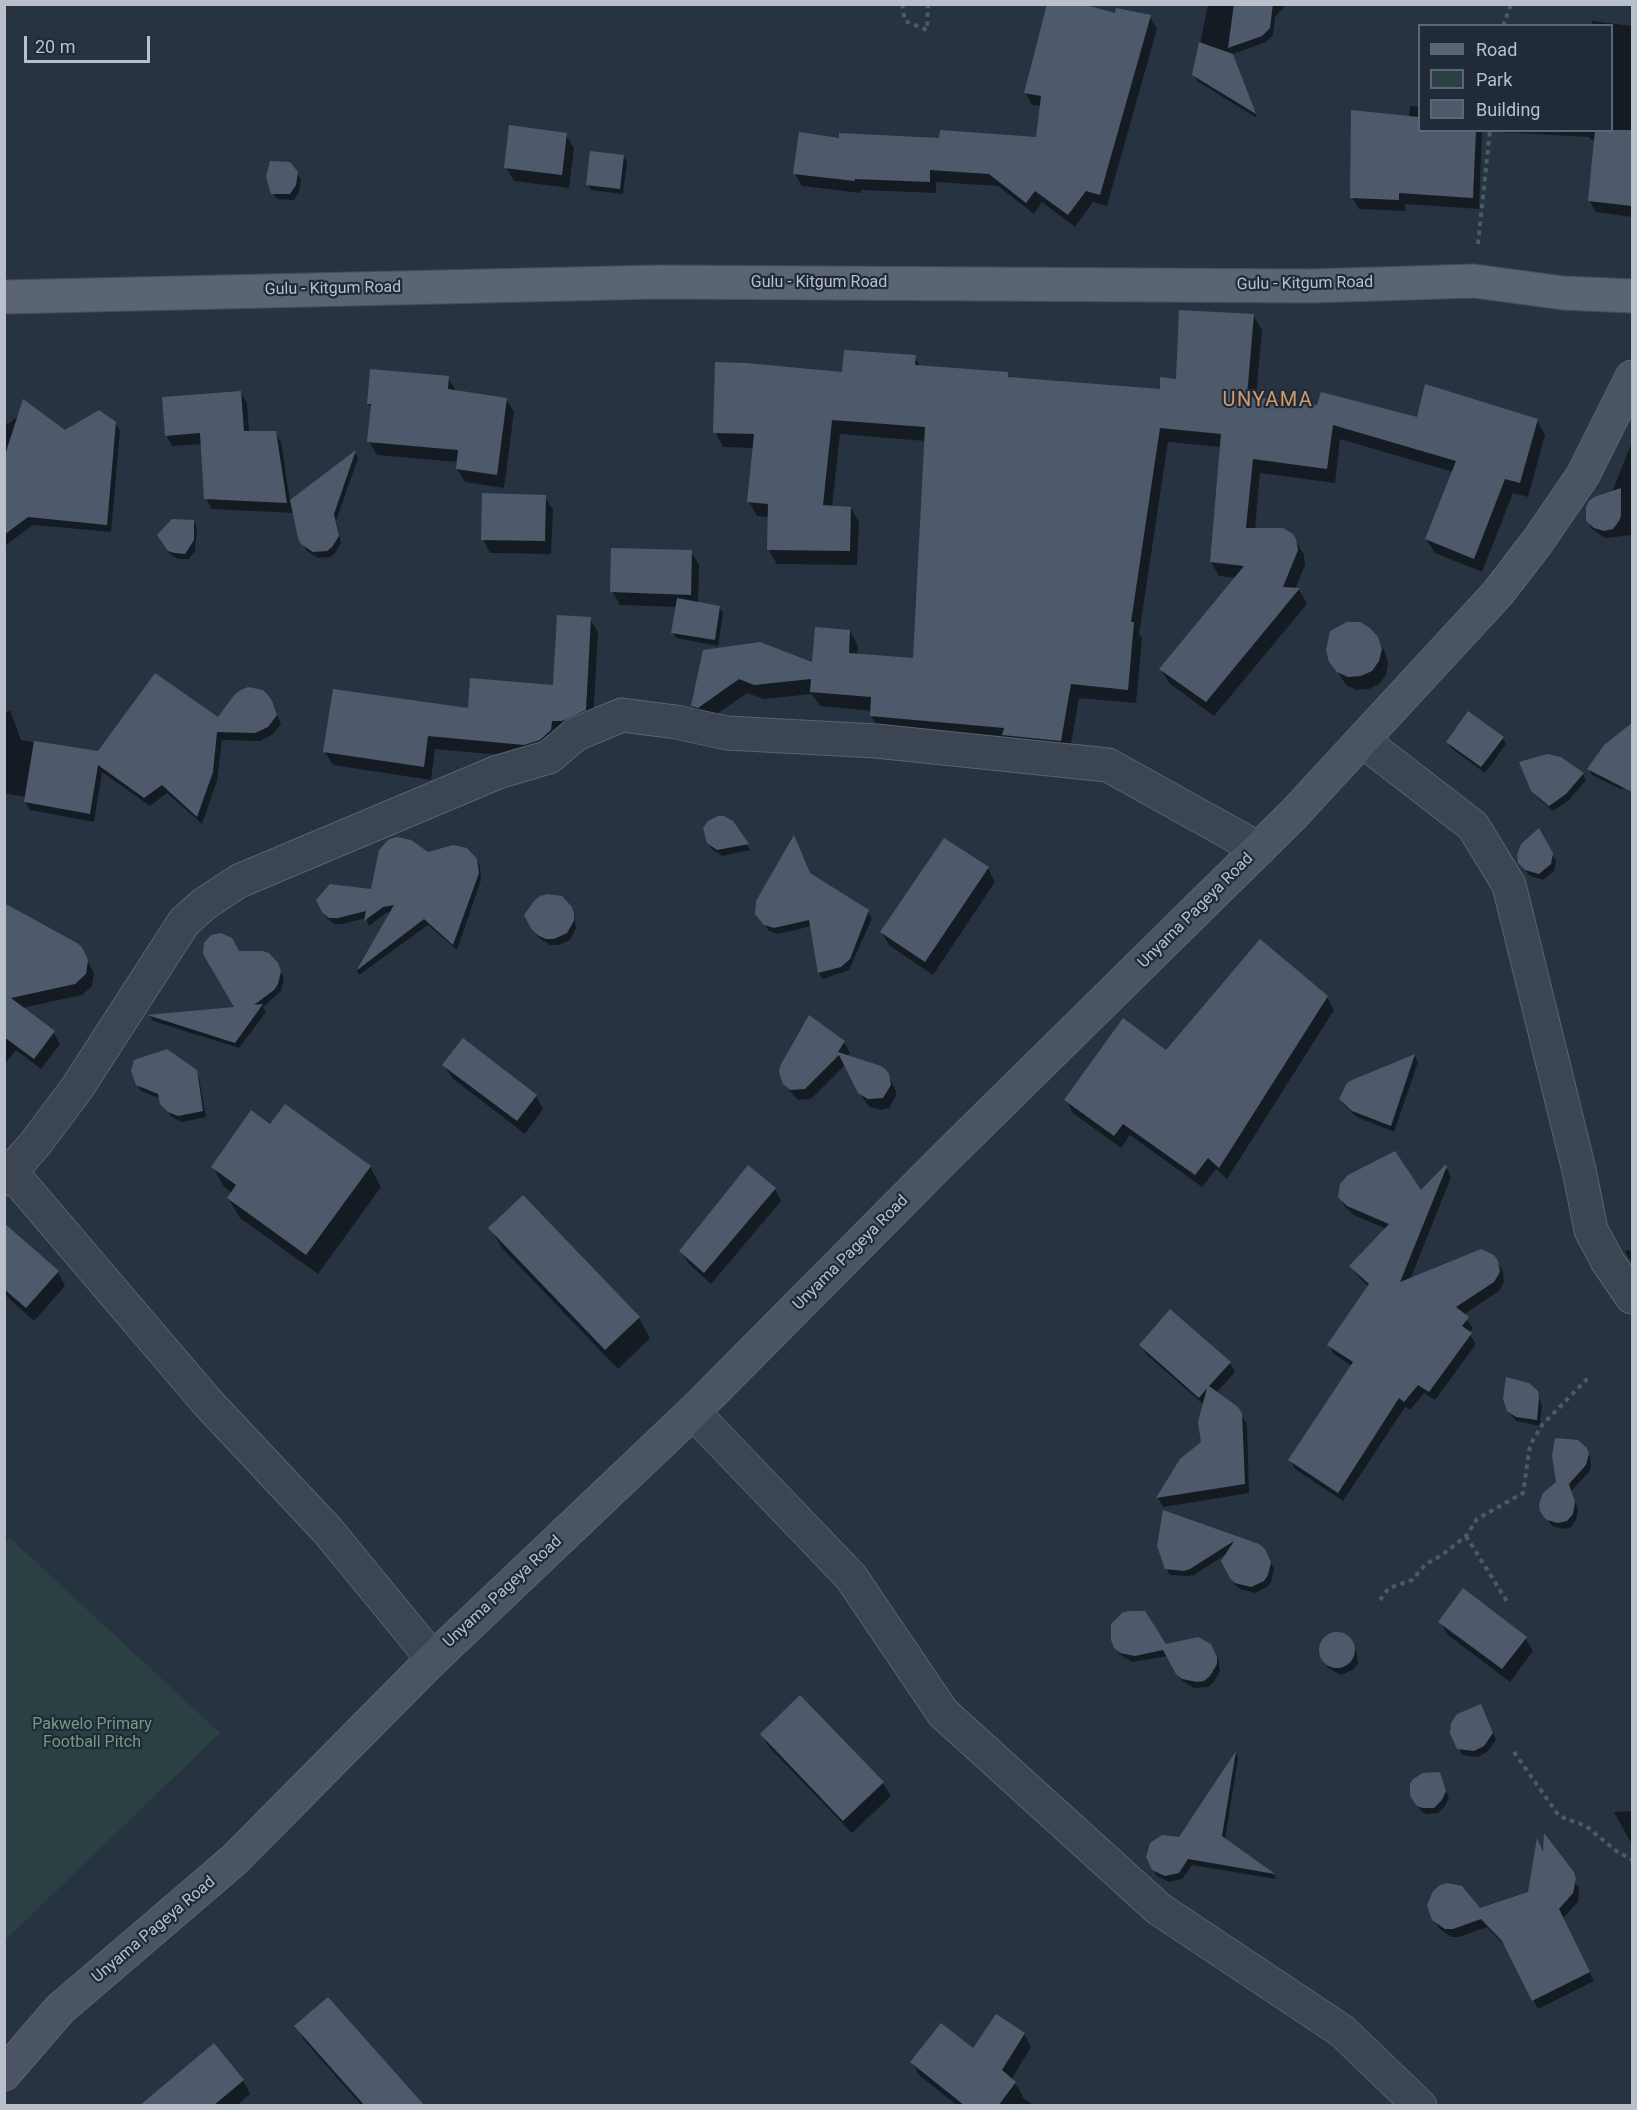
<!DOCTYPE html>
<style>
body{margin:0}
#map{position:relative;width:1637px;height:2110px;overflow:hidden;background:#283342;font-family:Roboto,sans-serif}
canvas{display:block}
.frame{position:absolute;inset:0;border:6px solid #b9c0cc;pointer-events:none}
.legend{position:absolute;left:1418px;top:24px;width:195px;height:108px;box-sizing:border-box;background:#202a38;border:2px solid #5d6673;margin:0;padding:8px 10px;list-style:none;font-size:18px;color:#b9c0cc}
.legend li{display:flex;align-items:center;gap:12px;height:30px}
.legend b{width:30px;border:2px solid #5d6673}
.scale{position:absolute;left:24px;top:36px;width:126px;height:27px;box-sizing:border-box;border:3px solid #b9c0cc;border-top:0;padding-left:8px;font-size:18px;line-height:21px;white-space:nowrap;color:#b9c0cc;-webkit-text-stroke:4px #202a38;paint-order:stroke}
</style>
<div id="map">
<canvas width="1637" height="2110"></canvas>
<div class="frame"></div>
<ul class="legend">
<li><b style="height:8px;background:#5a6472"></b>Road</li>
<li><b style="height:16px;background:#2a4043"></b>Park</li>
<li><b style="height:16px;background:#4e5a6b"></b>Building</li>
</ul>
<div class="scale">20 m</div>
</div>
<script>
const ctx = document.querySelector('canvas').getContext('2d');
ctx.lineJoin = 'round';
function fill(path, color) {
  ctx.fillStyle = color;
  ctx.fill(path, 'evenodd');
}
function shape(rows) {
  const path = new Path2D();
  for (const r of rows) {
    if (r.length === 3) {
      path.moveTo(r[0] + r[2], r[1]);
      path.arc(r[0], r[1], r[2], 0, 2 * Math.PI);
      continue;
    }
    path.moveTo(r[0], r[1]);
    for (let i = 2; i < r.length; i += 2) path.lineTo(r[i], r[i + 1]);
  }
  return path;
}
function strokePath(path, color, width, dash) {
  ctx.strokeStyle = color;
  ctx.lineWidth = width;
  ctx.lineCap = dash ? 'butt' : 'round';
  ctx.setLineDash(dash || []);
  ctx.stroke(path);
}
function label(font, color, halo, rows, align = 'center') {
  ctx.font = font + ' Roboto,sans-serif';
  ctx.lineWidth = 4.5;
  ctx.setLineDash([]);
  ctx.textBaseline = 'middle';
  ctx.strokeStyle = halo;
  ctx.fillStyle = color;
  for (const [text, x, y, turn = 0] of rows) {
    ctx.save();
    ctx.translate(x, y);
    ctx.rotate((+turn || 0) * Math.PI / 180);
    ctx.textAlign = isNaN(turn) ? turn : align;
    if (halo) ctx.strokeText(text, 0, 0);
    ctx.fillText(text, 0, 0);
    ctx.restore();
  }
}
fill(shape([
 [10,1538,220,1733,5,1940,4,1543]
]), '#2a4043');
fill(shape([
 [1208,4,1287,4,1275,17,1273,35,1266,42,1233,54,1257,118,1197,81,1194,75],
 [1116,15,1150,17,1157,29,1107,206,1093,202,1075,227,1042,202,1034,214,998,186,936,182,936,193,861,190,861,193,802,186,795,174,840,140,1037,139,1041,106,1032,105,1026,93],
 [1592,21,1632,26,1632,217,1596,212,1589,200,1596,140,1591,140,1589,137,1482,131,1479,209,1405,204,1405,211,1359,209,1352,197,1409,118,1410,106,1420,107,1420,130,1612,130,1612,26,1591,26],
 [566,135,574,148,569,188,514,181,506,168],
 [623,156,627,162,623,194,591,190,588,184],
 [297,173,301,180,299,192,294,200,277,199,273,193],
 [1253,315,1262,330,1256,398,1418,418,1537,420,1545,435,1528,497,1513,493,1482,572,1435,553,1426,539,1453,472,1340,439,1335,483,1260,473,1255,530,1292,535,1304,555,1305,565,1295,589,1299,590,1307,604,1214,716,1169,683,1161,669,1236,578,1219,576,1211,562,1221,447,1168,442,1139,634,1142,638,1136,703,1079,698,1069,755,880,730,871,716,872,711,820,706,812,694,764,699,747,693,707,721,701,720,692,706,704,652,813,665,850,631,858,646,857,655,915,660,925,441,840,434,832,507,851,508,859,522,857,565,777,564,768,549,769,517,757,516,749,502,754,448,723,447,715,432,843,374,915,357,920,367,1007,373,1010,378,1161,390,1177,381],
 [448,378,457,392,506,399,514,412,504,488,465,482,457,469,458,462,377,455,369,441,372,409,368,403],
 [241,393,247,403,249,432,275,432,281,442,290,501,355,453,358,458,336,521,341,543,335,553,330,557,318,558,307,551,303,544,295,513,212,509,206,499,202,444,172,446,166,435],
 [30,407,65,432,115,423,120,431,111,532,33,525,6,545,4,421,8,424],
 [1632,442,1632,535,1605,538,1592,529,1587,520,1612,492],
 [545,497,553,510,551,554,490,553,483,539],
 [194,522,197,528,195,551,189,559,178,559,169,553,159,535],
 [691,552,699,565,698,603,719,607,723,613,718,646,676,638,673,632,677,607,620,605,612,591],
 [590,619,598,632,593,723,532,758,435,749,431,780,333,765,325,752,555,687],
 [1377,638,1385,652,1388,663,1386,675,1379,684,1369,689,1357,690,1346,685,1331,661],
 [271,701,281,724,272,735,260,741,222,740,217,781,202,824,167,793,150,806,102,772,94,822,30,810,25,802,26,797,4,793,4,714,10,710,21,740,99,753,218,719],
 [1503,738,1506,744,1485,773,1451,748,1448,742],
 [1631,742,1632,788,1620,789,1592,775,1589,769],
 [1583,774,1586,780,1569,800,1553,811,1537,797,1533,790],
 [732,822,750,850,722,856,712,849,708,843],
 [1538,830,1556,861,1554,871,1543,880,1530,876,1519,863],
 [428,854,476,859,480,866,481,880,457,950,428,925,359,975,356,970,391,912,386,913,369,926,366,918,342,924,334,924,327,918,317,900,372,890],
 [988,868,995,882,933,975,890,946,882,933],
 [810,876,868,912,872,918,849,970,823,979,819,973,812,926,778,934,769,931,761,920],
 [571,908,574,915,576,928,570,940,558,945,550,945,538,937,526,915],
 [1260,941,1327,997,1334,1010,1227,1179,1216,1169,1202,1187,1130,1135,1121,1148,1073,1113,1066,1100,1167,1052],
 [81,948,94,973,92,986,82,995,22,1008,53,1032,60,1044,41,1069,16,1050,4,1065,4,977],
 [238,952,277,964,284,978,281,991,263,1007,266,1012,239,1048,153,1021,150,1016,237,1008],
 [844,1042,850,1053,847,1056,888,1075,896,1091,896,1096,889,1108,881,1110,870,1107,866,1103,845,1065,811,1099,798,1100,788,1089,782,1078],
 [1415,1056,1418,1062,1394,1132,1357,1117,1344,1105,1340,1099,1353,1081],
 [444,1065,536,1096,543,1109,525,1134,452,1078],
 [195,1071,199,1078,206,1117,182,1122,173,1118,166,1110,161,1099,141,1091,137,1084],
 [271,1126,370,1167,381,1187,318,1274,240,1218,228,1198,232,1193,224,1187,213,1167],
 [1446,1167,1451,1177,1410,1280,1497,1262,1503,1272,1504,1282,1499,1291,1463,1315,1473,1328,1469,1333,1476,1344,1435,1400,1424,1393,1410,1410,1405,1407,1343,1501,1295,1469,1290,1460,1352,1366,1334,1354,1329,1345,1369,1287,1357,1275,1351,1266,1386,1229,1354,1215,1345,1207,1340,1197,1421,1193],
 [775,1189,781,1201,711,1284,688,1263,681,1251],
 [4,1225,58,1272,65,1286,34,1321,4,1294],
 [490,1228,639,1318,650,1338,618,1369,502,1248],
 [1625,1250,1632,1251,1632,1262,1627,1255],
 [1141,1345,1230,1363,1235,1372,1216,1393,1241,1414,1247,1424,1249,1493,1163,1507,1158,1498,1181,1460,1203,1442,1204,1405,1146,1354],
 [1537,1392,1542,1405,1540,1426,1516,1421,1509,1412],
 [1586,1449,1590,1456,1591,1466,1589,1472,1571,1491,1578,1510,1576,1520,1571,1527,1563,1529,1552,1526,1541,1510,1558,1482],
 [1164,1512,1258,1545,1268,1557,1274,1569,1271,1582,1267,1587,1255,1593,1240,1589,1235,1585,1222,1561,1228,1553,1194,1575,1188,1576,1170,1575,1166,1568],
 [1440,1622,1525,1638,1533,1651,1510,1682,1448,1635],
 [1329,1635,1344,1635,1352,1644,1356,1650,1358,1664,1352,1670,1341,1675,1328,1668,1320,1646],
 [1166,1646,1214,1651,1218,1658,1220,1671,1213,1683,1208,1687,1194,1688,1181,1680,1168,1656,1132,1662,1119,1654,1115,1647],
 [800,1697,883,1783,891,1796,852,1833,769,1747,762,1734],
 [1484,1712,1496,1740,1487,1752,1478,1757,1462,1755,1459,1748],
 [1236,1753,1238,1758,1225,1840,1274,1875,1276,1879,1192,1865,1182,1879,1169,1882,1157,1876,1153,1870,1180,1839],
 [1439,1773,1449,1798,1445,1806,1438,1813,1427,1814,1422,1812,1415,1803],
 [1632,1811,1632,1845,1614,1812],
 [1544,1856,1573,1873,1577,1886,1579,1886,1578,1902,1563,1918,1594,1981,1538,2009,1507,1948,1487,1927,1459,1937,1451,1937,1439,1928,1433,1919,1480,1910,1530,1893],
 [296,2026,423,2106,362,2106,304,2040],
 [1024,2034,1031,2047,1011,2080,1015,2083,1023,2096,1022,2097,1035,2106,958,2106,919,2075,912,2062,973,2050],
 [243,2080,250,2094,236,2106,141,2106]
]), '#0007');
fill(shape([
 [1047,4,1082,4,1115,13,1116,8,1151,15,1100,195,1086,191,1068,215,1035,191,1026,203,989,174,930,170,930,182,855,179,855,181,793,174,799,132,839,138,839,133,939,138,940,130,1036,137,1041,96,1024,93],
 [1234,4,1273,4,1270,28,1262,36,1228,48],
 [1199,42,1233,54,1256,114,1192,75],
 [1351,110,1419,117,1419,130,1476,130,1473,198,1399,193,1399,200,1350,198],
 [509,125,567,133,562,175,504,168],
 [1595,130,1632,130,1632,206,1588,201],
 [590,151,624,155,620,189,586,185],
 [270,161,290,162,298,172,296,185,290,194,271,194,266,177],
 [1179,310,1254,314,1247,396,1317,405,1321,392,1417,417,1425,384,1538,419,1520,483,1505,479,1474,559,1425,539,1456,461,1333,425,1327,469,1253,459,1246,528,1283,528,1293,534,1296,539,1298,550,1283,587,1300,588,1206,702,1159,669,1244,566,1210,562,1221,434,1160,428,1131,622,1134,622,1128,690,1071,684,1061,741,1002,735,1004,728,870,716,871,697,810,692,811,679,754,685,739,679,698,708,691,706,703,650,760,642,812,662,815,627,850,630,849,653,913,658,925,427,832,420,823,505,851,507,850,551,767,550,768,504,747,502,754,434,713,433,715,362,746,363,842,372,844,350,916,355,915,365,1008,372,1008,377,1160,389,1160,377,1176,379],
 [370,369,449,376,448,389,507,398,497,475,456,469,458,450,367,442,371,404,367,404],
 [241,391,244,431,276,431,287,503,204,499,200,433,165,436,162,397],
 [23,399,65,430,99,410,116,422,107,525,28,517,4,535,4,458],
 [356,450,334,514,339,536,332,547,327,551,313,552,301,544,298,538,290,500],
 [1621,488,1621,516,1619,521,1613,529,1604,531,1594,528,1586,521,1586,507,1589,501,1594,497],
 [482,493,546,495,545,541,481,540],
 [172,519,194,520,194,540,185,554,174,553,168,551,157,535],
 [611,548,692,550,691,595,610,592],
 [677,598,720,606,715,640,671,633],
 [557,615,591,617,586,710,562,721,552,721,551,730,540,740,524,745,428,736,424,767,323,752,333,689,468,708,470,678,553,685],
 [1347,622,1360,622,1370,628,1378,637,1382,649,1379,661,1372,671,1361,676,1348,677,1337,672,1329,662,1326,650,1330,631],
 [155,673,218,717,235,694,241,690,248,687,263,690,268,695,272,701,277,715,268,727,255,733,217,732,213,772,197,817,162,785,144,798,98,765,90,814,24,802,34,741,98,751],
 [1468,711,1504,737,1481,767,1446,742],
 [1632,723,1632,792,1587,769,1604,745],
 [1547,754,1561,757,1584,773,1566,794,1549,806,1531,791,1519,762],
 [718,816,724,816,733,821,749,844,717,850,707,843,703,828,708,821],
 [1539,828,1553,853,1551,864,1539,874,1525,870,1518,863,1517,855,1521,844],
 [794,835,810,873,869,910,850,959,841,967,818,973,809,920,774,928,764,925,755,914,756,901],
 [397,837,411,840,428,852,453,845,467,848,477,859,479,873,453,945,424,919,356,971,394,905,383,907,364,921,366,911,338,918,329,918,322,912,316,900,330,884,371,889,379,850,389,839],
 [944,838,989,867,925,962,880,932],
 [548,894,562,896,572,907,574,914,574,921,567,933,554,939,546,939,539,936,532,930,524,915,534,901,540,896],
 [4,903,77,943,82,947,88,960,86,974,75,984,11,998,55,1031,34,1059,4,1037],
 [221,933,232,938,239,951,262,951,269,953,278,963,281,971,278,984,274,990,254,1005,263,1004,235,1043,147,1015,234,1007,203,954,204,943,211,935],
 [1260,939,1328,996,1219,1168,1208,1158,1195,1175,1123,1124,1114,1136,1064,1100,1123,1018,1166,1050],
 [809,1015,845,1041,838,1052,881,1066,885,1069,889,1074,891,1085,883,1098,868,1099,858,1093,839,1055,805,1089,790,1090,783,1084,779,1072,780,1066],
 [463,1038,537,1095,517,1121,442,1065],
 [167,1049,197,1070,203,1111,178,1116,168,1112,160,1104,158,1094,136,1085,131,1071,134,1060],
 [1415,1054,1391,1126,1352,1111,1339,1099,1347,1083,1352,1080],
 [285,1104,371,1166,306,1255,227,1198,236,1185,211,1167,251,1110,270,1124],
 [1395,1151,1421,1190,1445,1165,1447,1166,1400,1282,1481,1249,1494,1255,1498,1261,1500,1272,1494,1282,1456,1307,1469,1317,1462,1326,1472,1333,1429,1392,1418,1385,1404,1402,1399,1398,1338,1493,1288,1460,1353,1362,1327,1345,1369,1284,1349,1266,1389,1224,1347,1206,1338,1197,1340,1184,1348,1175],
 [748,1165,776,1188,704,1273,679,1251],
 [523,1195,640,1317,605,1350,488,1228],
 [4,1223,59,1271,26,1308,4,1289],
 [1170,1309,1231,1362,1209,1386,1238,1407,1242,1413,1245,1484,1156,1498,1180,1459,1201,1442,1198,1422,1207,1388,1199,1398,1139,1345],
 [1506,1377,1529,1383,1538,1391,1539,1398,1537,1420,1516,1417,1507,1411,1503,1399],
 [1555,1438,1578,1440,1587,1448,1589,1454,1586,1465,1569,1484,1575,1502,1573,1514,1567,1521,1558,1523,1547,1520,1543,1516,1540,1511,1539,1504,1543,1493,1556,1482,1552,1456],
 [1163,1510,1259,1544,1265,1549,1271,1562,1268,1575,1264,1581,1251,1587,1235,1583,1230,1578,1221,1561,1234,1541,1190,1569,1184,1571,1165,1569,1157,1546],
 [1463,1588,1527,1637,1502,1669,1438,1622],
 [1129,1611,1145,1611,1166,1644,1198,1637,1211,1644,1217,1657,1217,1664,1210,1676,1204,1681,1197,1682,1182,1679,1176,1674,1163,1650,1135,1656,1120,1653,1114,1648,1111,1640,1111,1624,1122,1613],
 [1337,1650,18],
 [800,1695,884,1782,843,1821,760,1734],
 [1481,1704,1493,1733,1484,1746,1474,1751,1457,1749,1450,1733,1451,1723,1457,1714],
 [1236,1751,1222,1836,1275,1874,1188,1859,1179,1873,1165,1876,1152,1870,1146,1857,1150,1843,1162,1835,1179,1837],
 [1440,1772,1446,1791,1442,1800,1434,1808,1422,1808,1417,1806,1410,1796,1410,1784,1413,1779,1423,1773],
 [1544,1833,1574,1872,1576,1879,1573,1893,1559,1909,1590,1972,1532,2001,1502,1941,1481,1919,1453,1929,1445,1929,1432,1920,1427,1905,1433,1891,1440,1885,1447,1883,1462,1886,1480,1908,1528,1892,1537,1838,1543,1852],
 [328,1997,425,2106,365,2106,294,2026],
 [996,2014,1025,2033,1002,2070,1016,2082,998,2106,965,2106,910,2062,941,2023,973,2048],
 [214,2043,244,2080,213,2106,139,2106]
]), '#4e5a6b');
const street = shape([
 [1363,741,1473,826,1509,885,1579,1170,1591,1230,1608,1262,1632,1297],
 [11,1172,208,1403,328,1531,433,1659],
 [4,1179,35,1144,77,1088,184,922,204,904,239,881,498,772,549,757,576,734,622,715,676,722,727,733,876,741,1108,765,1259,849],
 [693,1412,851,1577,943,1713,1159,1909,1342,2031,1420,2106]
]);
const secondary = shape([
 [4,2074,60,2009,234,1860,433,1659,693,1412,945,1158,1293,815,1498,593,1538,541,1583,475,1632,377]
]);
const primary = shape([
 [4,297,658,282,1312,286,1474,281,1563,293,1632,296]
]);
strokePath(street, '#5a6370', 35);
strokePath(secondary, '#5a6370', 35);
strokePath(primary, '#464e5c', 35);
strokePath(shape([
 [902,4,905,21,927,30,928,4],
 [1503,26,1511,4],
 [1478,244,1490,130],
 [1466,1536,1508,1603],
 [1380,1600,1389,1588,1412,1580,1426,1564,1442,1555,1466,1536,1477,1519,1523,1493,1530,1445,1542,1425,1588,1378],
 [1514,1752,1559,1816,1586,1826,1615,1850,1632,1860]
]), '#485d60', 4, [4.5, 4.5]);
strokePath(street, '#3c4552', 33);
strokePath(secondary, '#4a5465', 33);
strokePath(primary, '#5a6472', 33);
label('16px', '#b9c0cc', '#202a38', [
 ["Gulu - Kitgum Road",819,283],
 ["Gulu - Kitgum Road",1305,284,-1],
 ["Gulu - Kitgum Road",333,289,-1],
 ["Unyama Pageya Road",1196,911,-45],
 ["Unyama Pageya Road",851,1253,-45],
 ["Unyama Pageya Road",503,1592,-43],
 ["Unyama Pageya Road",154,1930,-40]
]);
label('16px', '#719c7b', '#202a38', [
 ["Pakwelo Primary",92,1725],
 ["Football Pitch",92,1743]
]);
ctx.letterSpacing = '1.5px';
label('20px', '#d49a6c', '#202a38', [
 ["UNYAMA",1268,401]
]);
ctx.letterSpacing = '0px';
</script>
